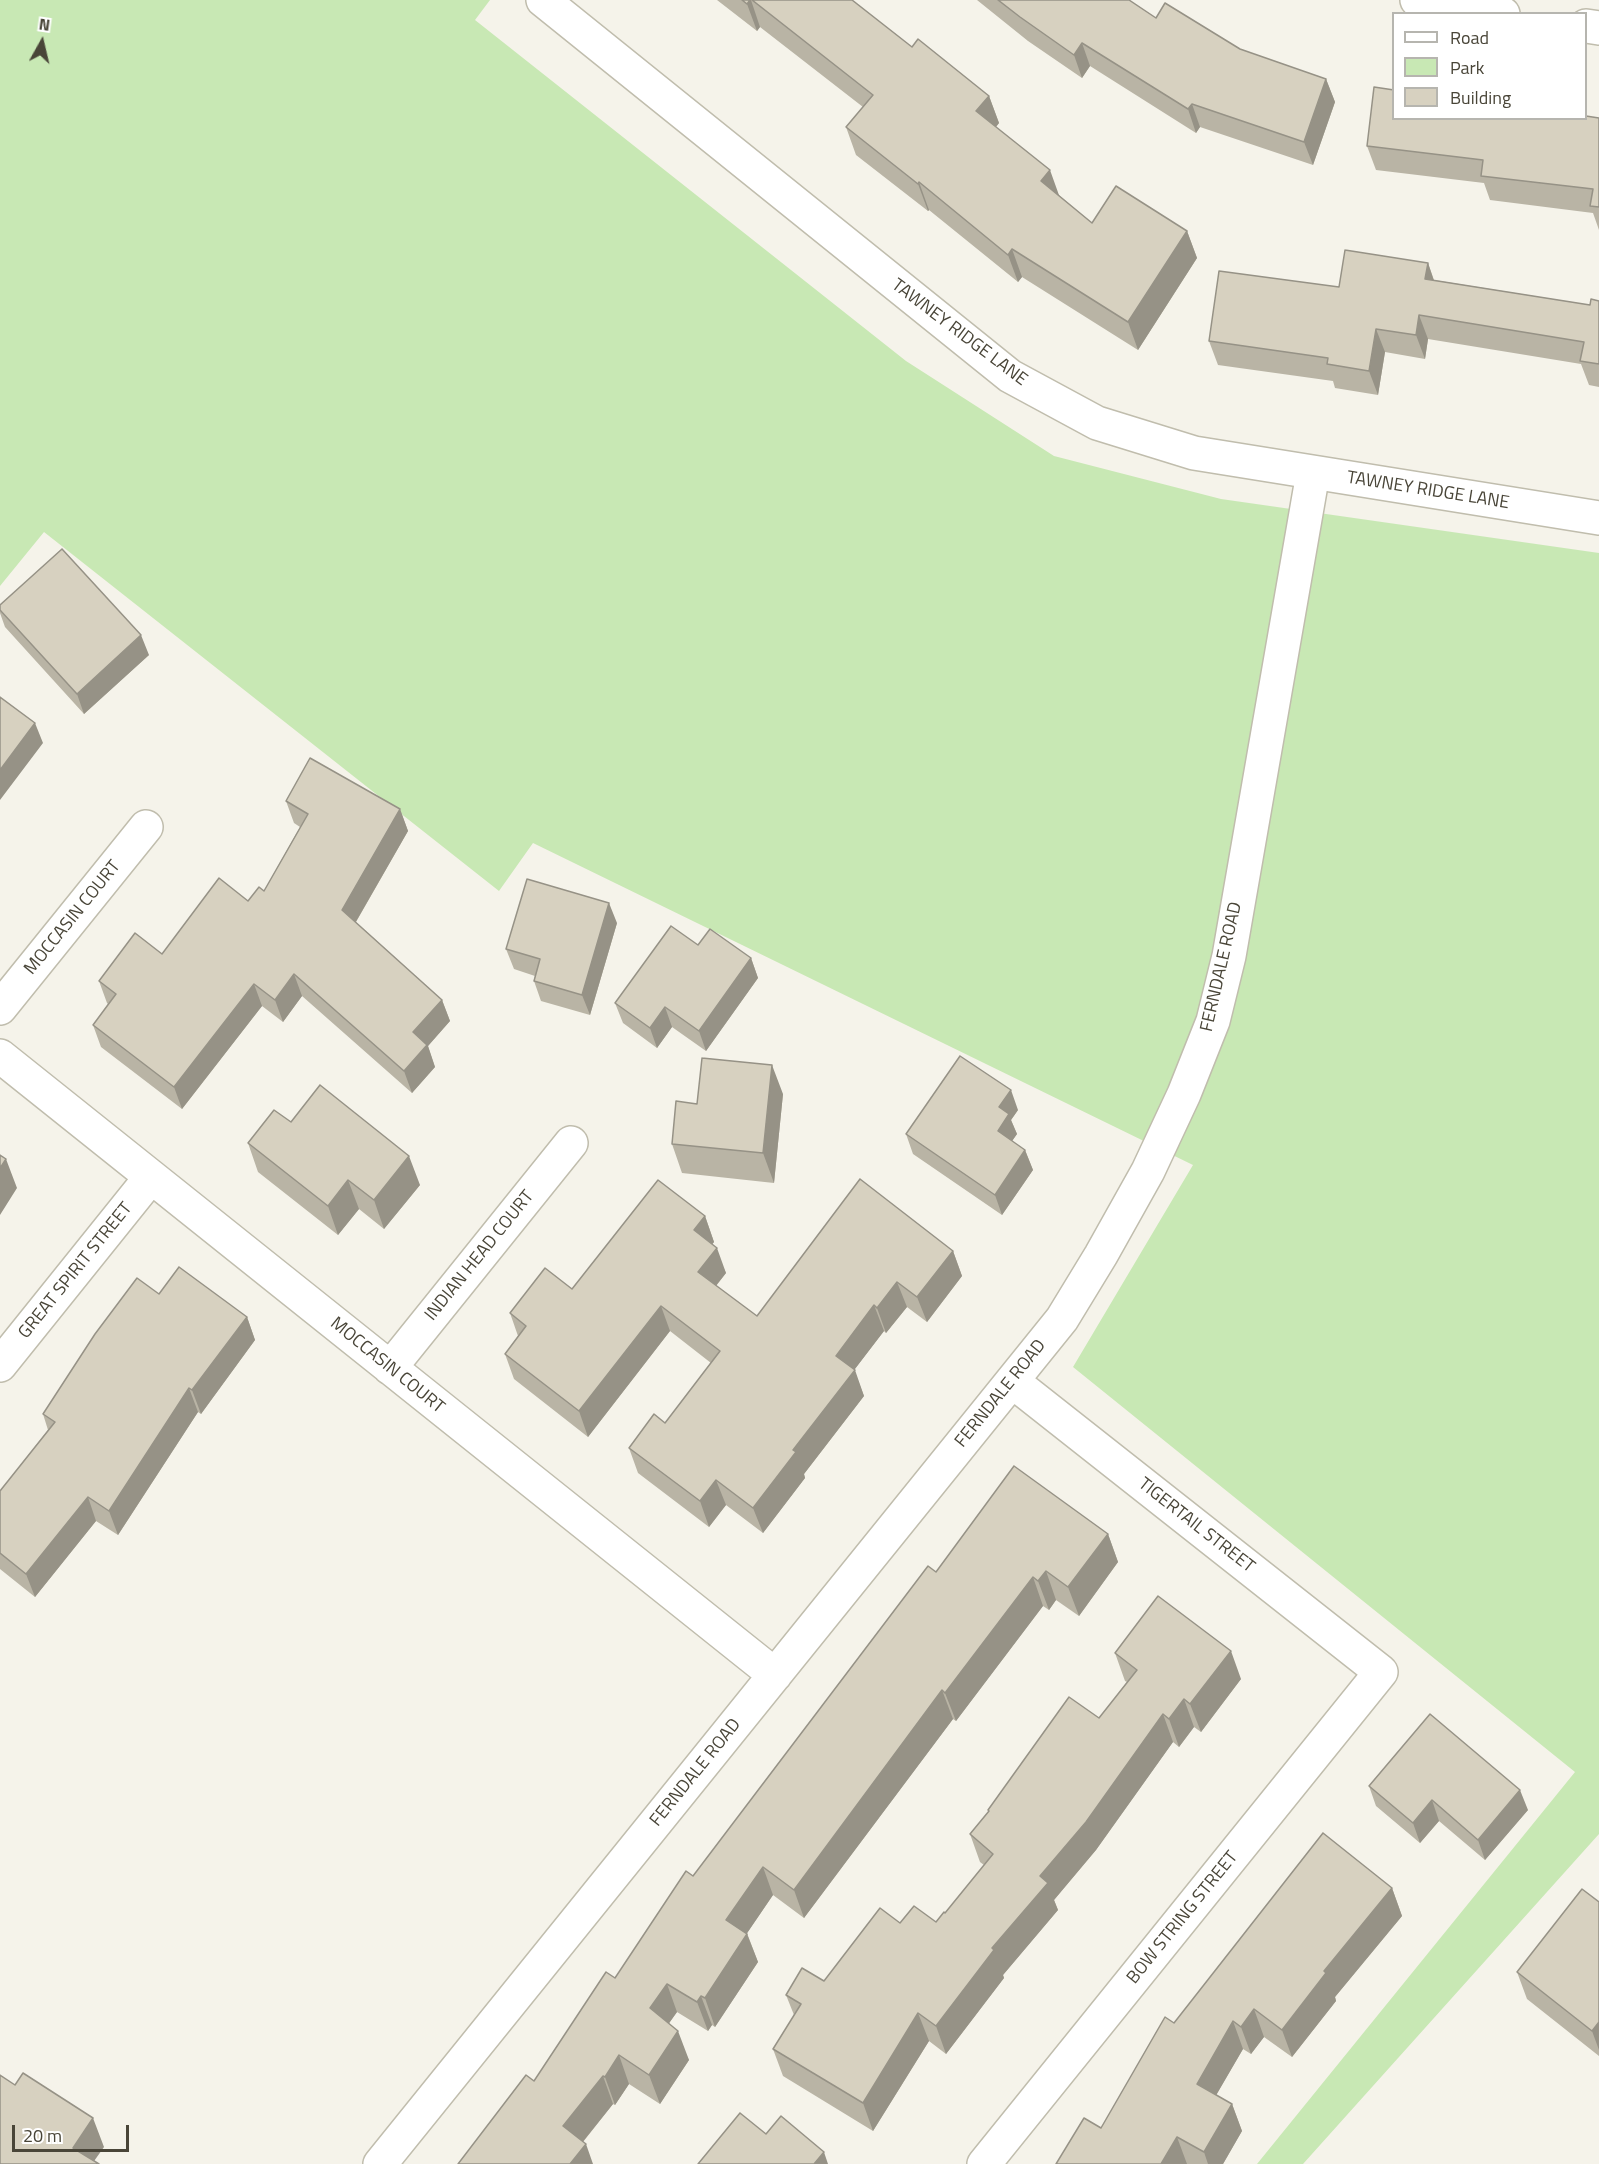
<!DOCTYPE html>
<style>
body{margin:0}
#map{position:relative;width:1599px;height:2164px;overflow:hidden;background:#f5f3ea;font-family:"Titillium Web",sans-serif}
canvas{display:block}
.legend{position:absolute;left:1392px;top:12px;width:195px;height:108px;box-sizing:border-box;background:#fff;border:2px solid #b6b5af;margin:0;padding:8px 10px;list-style:none;font-size:18px;color:#494538}
.legend li{display:flex;align-items:center;gap:12px;height:30px}
.legend b{width:30px;border:2px solid #b6b5af}
.north{position:absolute;left:12px;top:12px;width:60px;height:60px;-webkit-text-stroke:4px #fff;paint-order:stroke;rotate:8deg;font-size:16px;font-weight:700;line-height:24px;text-align:center;color:#494538}
.north::after{content:'';display:block;margin:auto;width:21px;height:27px;background:#494538;clip-path:polygon(50% 0,100% 100%,50% 72%,0 100%)}
.scale{position:absolute;left:12px;top:2125px;width:117px;height:27px;box-sizing:border-box;border:3px solid #494538;border-top:0;padding-left:8px;font-size:18px;line-height:21px;white-space:nowrap;color:#494538;-webkit-text-stroke:4px #fff;paint-order:stroke}
</style>
<div id="map">
<canvas width="1599" height="2164"></canvas>
<ul class="legend">
<li><b style="height:8px;background:#fff"></b>Road</li>
<li><b style="height:16px;background:#c8e8b4"></b>Park</li>
<li><b style="height:16px;background:#d7d1c0"></b>Building</li>
</ul>
<div class="north">N</div>
<div class="scale">20 m</div>
</div>
<script>
const ctx = document.querySelector('canvas').getContext('2d');
ctx.lineJoin = 'round';
function fill(path, color) {
  ctx.fillStyle = color;
  ctx.fill(path, 'evenodd');
}
function shape(rows) {
  const path = new Path2D();
  for (const r of rows) {
    path.moveTo(r[0], r[1]);
    for (let i = 2; i < r.length; i += 2) path.lineTo(r[i], r[i + 1]);
  }
  return path;
}
function strokePath(path, color, width, dash) {
  ctx.strokeStyle = color;
  ctx.lineWidth = width;
  ctx.lineCap = dash ? 'butt' : 'round';
  ctx.setLineDash(dash || []);
  ctx.stroke(path);
}
function label(font, color, halo, rows, align = 'center') {
  ctx.font = font + ' "Titillium Web",sans-serif';
  ctx.lineWidth = 6;
  ctx.setLineDash([]);
  ctx.textBaseline = 'middle';
  ctx.strokeStyle = halo;
  ctx.fillStyle = color;
  for (const [text, x, y, turn = 0] of rows) {
    ctx.save();
    ctx.translate(x, y);
    ctx.rotate((+turn || 0) * Math.PI / 180);
    ctx.textAlign = isNaN(turn) ? turn : align;
    if (halo) ctx.strokeText(text, 0, 0);
    ctx.fillText(text, 0, 0);
    ctx.restore();
  }
}
fill(shape([
 [0,0,490,0,475,20,906,361,1054,456,1221,499,1599,553,1599,1834,1303,2164,1257,2164,1575,1772,1073,1367,1193,1165,533,843,499,891,44,532,0,586]
]), '#c8e8b4');
const minor = shape([
 [543,0,1010,376,1097,423,1194,453,1599,518],
 [1417,0,1503,14],
 [1586,26,1599,28],
 [0,1008,146,827],
 [0,1056,775,1675],
 [0,1365,151,1177],
 [390,1368,571,1143],
 [380,2164,1062,1319,1101,1255,1148,1171,1184,1094,1213,1021,1229,956,1313,473],
 [984,2164,1381,1672,1012,1381]
]);
strokePath(minor, '#c0bdad', 36);
strokePath(minor, '#fff', 33);
fill(shape([
 [717,0,852,0,912,47,989,96,999,123,996,127,1059,195,1092,223,1187,231,1197,258,1138,350,1022,277,1018,282,929,210,928,211,856,155,846,127,863,107,760,27,757,31],
 [977,0,1129,0,1156,18,1240,49,1326,79,1335,102,1313,165,1200,127,1196,133,1090,66,1082,78,1028,41],
 [1599,118,1599,230,1593,213,1490,200,1484,183,1376,170,1367,146],
 [1428,263,1434,280,1590,305,1599,301,1599,387,1589,385,1581,364,1428,339,1425,359,1385,352,1378,395,1335,388,1333,381,1218,365,1209,341,1339,287],
 [0,605,149,655,84,714,5,627,0,613],
 [286,801,400,809,408,831,356,922,442,1000,450,1021,428,1046,435,1067,412,1093,302,996,283,1022,262,1006,182,1109,101,1047,93,1025,108,1004,107,1003,99,981,162,954,264,891,300,827,294,823],
 [617,923,590,1015,541,1001,534,981,535,976,514,969,506,949],
 [698,945,751,958,758,978,706,1051,672,1027,657,1048,623,1023,615,1003],
 [783,1094,774,1183,682,1173,672,1144,697,1104],
 [1018,1110,1011,1120,1017,1134,1012,1141,1025,1150,1033,1170,1002,1215,913,1154,906,1134],
 [291,1122,420,1185,384,1229,359,1209,338,1235,258,1172,248,1143],
 [705,1216,714,1242,712,1244,726,1273,716,1286,757,1316,953,1251,962,1276,927,1322,907,1307,886,1333,884,1331,854,1370,864,1396,804,1474,805,1478,763,1533,726,1505,709,1527,638,1473,629,1448,665,1423,711,1363,670,1331,588,1437,514,1379,505,1354,518,1336,510,1313,572,1289],
 [159,1294,247,1317,255,1340,201,1414,198,1412,118,1535,96,1521,35,1597,0,1569,0,1491,48,1430,43,1414],
 [1108,1534,1118,1562,1079,1616,1056,1600,1049,1610,1043,1606,956,1721,953,1719,804,1918,773,1895,747,1933,758,1962,715,2027,712,2025,708,2031,677,2012,669,2023,689,2060,660,2104,629,2084,615,2105,613,2104,583,2142,534,2081,615,1978,693,1876,936,1572],
 [1115,1653,1241,1679,1201,1732,1194,1727,1179,1747,1173,1742,1096,1850,1054,1900,1058,1910,1003,1975,1004,1978,946,2054,929,2041,873,2131,783,2076,773,2049,794,2015,786,1995,824,1981,900,1923,936,1922,945,1913,984,1865,980,1862,970,1834,989,1812,988,1810,1099,1718,1127,1682,1125,1681],
 [1369,1786,1528,1810,1485,1860,1439,1821,1420,1843,1376,1806],
 [1392,1888,1402,1916,1335,1997,1336,2001,1292,2057,1264,2037,1251,2054,1243,2049,1216,2095,1232,2104,1242,2131,1223,2164,1056,2164,1101,2128,1174,2023],
 [1599,1902,1599,2056,1527,1999,1517,1972]
]), '#b9b4a5');
fill(shape([
 [750,0,751,0,760,27,757,31,747,4],
 [1082,43,1090,66,1082,78,1074,55],
 [1326,79,1335,102,1313,165,1304,142],
 [989,96,999,123,986,139,976,111],
 [1192,104,1200,127,1196,133,1188,109],
 [1050,170,1060,198,1041,181],
 [919,182,929,210,928,211,918,184],
 [1187,231,1197,258,1138,350,1128,322],
 [1012,249,1022,277,1018,282,1008,255],
 [1428,263,1436,287,1425,279],
 [1419,315,1428,339,1425,359,1416,335],
 [1376,329,1385,352,1378,395,1369,371],
 [141,635,149,655,84,714,77,694],
 [35,723,43,743,0,800,0,770],
 [400,809,408,831,350,932,342,910],
 [609,903,617,923,590,1015,582,995],
 [751,958,758,978,706,1051,699,1031],
 [294,974,302,996,283,1022,275,1000],
 [254,984,262,1006,182,1109,174,1087],
 [442,1000,450,1021,428,1046,435,1067,412,1093,404,1071,413,1032],
 [665,1007,672,1027,657,1048,650,1028],
 [772,1065,783,1094,774,1183,763,1153],
 [1011,1090,1018,1110,1011,1120,1017,1134,1005,1151,998,1131,999,1107],
 [1025,1150,1033,1170,1002,1215,995,1195],
 [409,1156,420,1185,384,1229,374,1200],
 [6,1159,17,1188,0,1215,0,1168],
 [348,1180,359,1209,338,1235,328,1206],
 [705,1216,714,1242,703,1256,694,1230],
 [717,1248,726,1273,707,1297,698,1272],
 [953,1251,962,1276,927,1322,917,1297],
 [897,1282,907,1307,886,1333,877,1308],
 [874,1305,884,1331,845,1382,836,1356],
 [661,1306,670,1331,588,1437,579,1411],
 [247,1317,255,1340,201,1414,192,1390],
 [855,1370,864,1396,804,1474,805,1478,763,1533,753,1508,793,1450],
 [189,1388,198,1412,118,1535,109,1511],
 [716,1480,726,1505,709,1527,700,1501],
 [88,1497,96,1521,35,1597,26,1574],
 [1108,1534,1118,1562,1079,1616,1068,1587],
 [1046,1571,1056,1600,1049,1610,1038,1581],
 [1033,1577,1043,1606,956,1721,945,1693],
 [1231,1651,1241,1679,1201,1732,1190,1704],
 [942,1690,953,1719,804,1918,794,1890],
 [1184,1699,1194,1727,1179,1747,1169,1719],
 [1163,1714,1173,1742,1096,1850,1054,1900,1058,1910,1003,1975,1004,1978,946,2054,936,2026,992,1948,1040,1876],
 [1520,1790,1528,1810,1485,1860,1478,1840],
 [1432,1800,1439,1821,1420,1843,1413,1823],
 [763,1867,773,1895,737,1948,726,1920],
 [1392,1888,1402,1916,1335,1997,1336,2001,1292,2057,1282,2030,1324,1971],
 [747,1934,758,1962,715,2027,705,1998],
 [667,1984,677,2012,660,2036,650,2008],
 [701,1996,712,2025,708,2031,697,2002],
 [1254,2009,1264,2037,1251,2054,1241,2027],
 [918,2013,929,2041,873,2131,863,2103],
 [1233,2021,1243,2049,1207,2111,1197,2084],
 [1599,2022,1599,2050,1592,2031],
 [678,2031,689,2060,660,2104,649,2075],
 [619,2055,629,2084,615,2105,605,2077],
 [603,2076,613,2104,573,2154,563,2126],
 [1232,2104,1242,2131,1223,2164,1208,2164,1204,2152],
 [93,2118,104,2147,92,2164,73,2148],
 [1177,2137,1187,2164,1161,2164],
 [586,2144,593,2164,570,2164],
 [824,2152,828,2164,814,2164]
]), '#969286');
const building = shape([
 [742,0,750,0,747,4,742,0],
 [752,0,852,0,912,47,918,39,989,96,976,111,1050,170,1041,181,1092,223,1116,186,1187,231,1128,322,1012,249,1008,255,919,182,918,184,846,127,873,95,752,0],
 [998,0,1129,0,1156,18,1165,3,1240,49,1326,79,1304,142,1192,104,1188,109,1082,43,1074,55,1020,17,998,0],
 [1374,87,1394,90,1394,118,1586,118,1586,116,1599,118,1599,207,1590,206,1593,189,1481,176,1483,160,1367,146,1374,87],
 [1345,250,1428,263,1425,279,1590,305,1591,299,1599,301,1599,364,1580,361,1584,342,1419,315,1416,335,1376,329,1369,371,1327,364,1328,358,1209,341,1219,271,1339,287,1345,250],
 [62,549,141,635,77,694,0,610,0,605,62,549],
 [0,697,35,723,0,770,0,697],
 [310,758,400,809,342,910,442,1000,413,1032,427,1045,404,1071,294,974,275,1000,254,984,174,1087,93,1025,116,994,99,981,135,933,162,954,219,878,248,901,259,887,264,891,308,814,286,801,310,758],
 [527,879,609,903,582,995,534,981,540,959,506,949,527,879],
 [671,926,698,945,710,929,751,958,699,1031,665,1007,650,1028,615,1003,671,926],
 [960,1056,1011,1090,999,1107,1009,1114,998,1131,1025,1150,995,1195,906,1134,960,1056],
 [702,1058,772,1065,763,1153,672,1144,676,1101,697,1104,702,1058],
 [320,1085,409,1156,374,1200,348,1180,328,1206,248,1143,274,1110,291,1122,320,1085],
 [0,1155,6,1159,0,1168,0,1155],
 [860,1179,953,1251,917,1297,897,1282,877,1308,874,1305,836,1356,855,1370,793,1450,796,1452,753,1508,716,1480,700,1501,629,1448,654,1414,665,1423,720,1351,661,1306,579,1411,505,1354,526,1326,510,1313,545,1268,572,1289,658,1180,705,1216,694,1230,717,1248,698,1272,757,1316,860,1179],
 [179,1267,247,1317,192,1390,189,1388,109,1511,88,1497,26,1574,0,1553,0,1491,55,1422,43,1414,95,1334,137,1278,159,1294,179,1267],
 [1014,1466,1108,1534,1068,1587,1046,1571,1038,1581,1033,1577,945,1693,942,1690,794,1890,763,1867,726,1920,747,1934,705,1998,701,1996,697,2002,667,1984,650,2008,678,2031,649,2075,619,2055,605,2077,603,2076,563,2126,586,2144,570,2164,458,2164,526,2075,534,2081,606,1972,615,1978,686,1871,693,1876,928,1566,936,1572,1014,1466],
 [1158,1596,1231,1651,1190,1704,1184,1699,1169,1719,1163,1714,1086,1822,1040,1876,1048,1883,992,1948,994,1950,936,2026,918,2013,863,2103,773,2049,801,2004,786,1995,802,1968,824,1981,880,1908,900,1923,914,1906,936,1922,944,1912,945,1913,993,1854,970,1834,989,1811,988,1810,1069,1697,1099,1718,1137,1670,1115,1653,1158,1596],
 [1430,1714,1520,1790,1478,1840,1432,1800,1413,1823,1369,1786,1430,1714],
 [1323,1833,1392,1888,1324,1971,1326,1973,1282,2030,1254,2009,1241,2027,1233,2021,1197,2084,1232,2104,1204,2152,1177,2137,1161,2164,1056,2164,1084,2118,1101,2128,1165,2017,1174,2023,1323,1833],
 [1582,1889,1599,1902,1599,2022,1592,2031,1517,1972,1582,1889],
 [23,2073,93,2118,73,2148,99,2164,0,2164,0,2075,15,2085,23,2073],
 [740,2113,766,2134,781,2116,824,2152,814,2164,698,2164,740,2113]
]);
fill(building, '#d7d1c0');
strokePath(building, '#969286', 1.5);
label('18px', '#494538', '#fff', [
 ["TAWNEY RIDGE LANE",959,333,37],
 ["TAWNEY RIDGE LANE",1428,491,9],
 ["MOCCASIN COURT",73,918,-51],
 ["FERNDALE ROAD",1222,967,-77],
 ["INDIAN HEAD COURT",480,1256,-51],
 ["GREAT SPIRIT STREET",76,1271,-51],
 ["MOCCASIN COURT",387,1366,39],
 ["FERNDALE ROAD",1001,1394,-51],
 ["TIGERTAIL STREET",1196,1526,38],
 ["FERNDALE ROAD",696,1773,-51],
 ["BOW STRING STREET",1183,1918,-51]
]);
</script>
